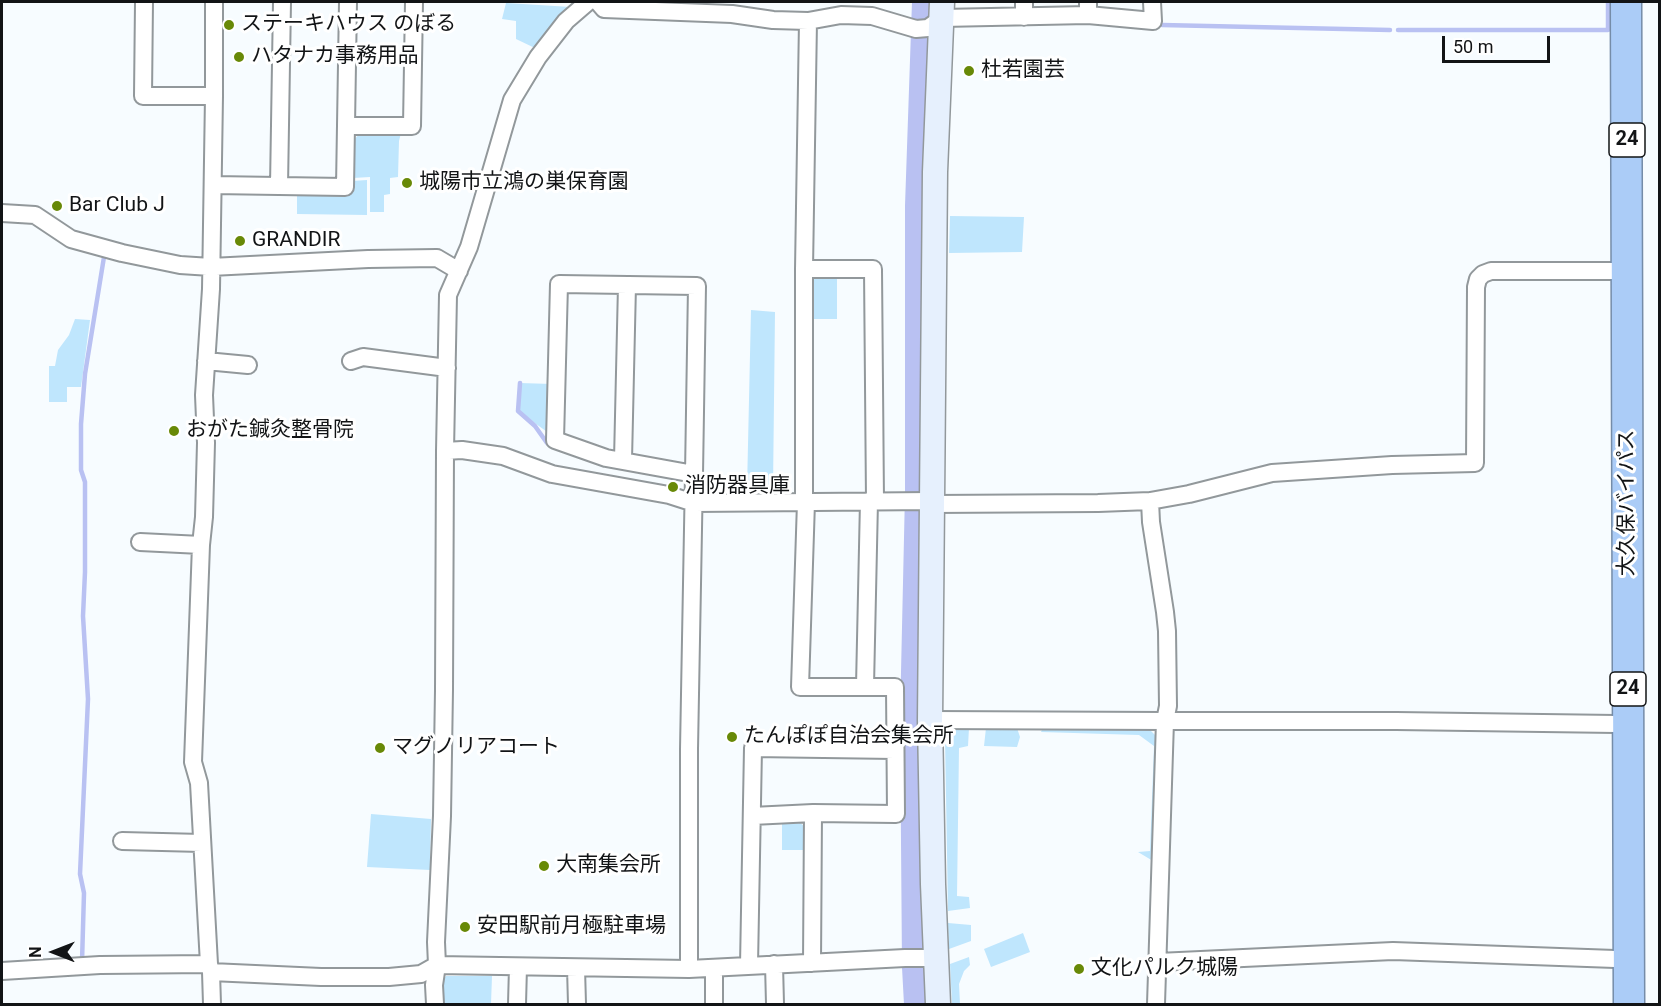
<!DOCTYPE html>
<meta charset="utf-8">
<style>
body{margin:0}
#map{position:relative;width:1661px;height:1006px;overflow:hidden;background:#f7fcff;font-family:Roboto,sans-serif}
canvas{display:block}
.frame{position:absolute;inset:0;border:3px solid #121416;pointer-events:none}
.north{position:absolute;left:24px;top:922px;width:60px;height:60px;-webkit-text-stroke:4px #fff;paint-order:stroke;rotate:270deg;font-size:16px;font-weight:700;line-height:24px;text-align:center;color:#121416}
.north::after{content:'';display:block;margin:auto;width:21px;height:27px;background:#121416;clip-path:polygon(50% 0,100% 100%,50% 72%,0 100%)}
.scale{position:absolute;left:1442px;top:36px;width:108px;height:27px;box-sizing:border-box;border:3px solid #121416;border-top:0;padding-left:8px;font-size:18px;line-height:21px;white-space:nowrap;color:#121416;-webkit-text-stroke:4px #fff;paint-order:stroke}
</style>
<div id="map">
<canvas width="1661" height="1006"></canvas>
<div class="frame"></div>
<div class="north">N</div>
<div class="scale">50 m</div>
</div>
<script>
const ctx = document.querySelector('canvas').getContext('2d');
ctx.lineJoin = 'round';
function fill(path, color) {
  ctx.fillStyle = color;
  ctx.fill(path, 'evenodd');
}
function shape(rows) {
  const path = new Path2D();
  for (const r of rows) {
    path.moveTo(r[0], r[1]);
    for (let i = 2; i < r.length; i += 2) path.lineTo(r[i], r[i + 1]);
  }
  return path;
}
function strokePath(path, color, width, dash) {
  ctx.strokeStyle = color;
  ctx.lineWidth = width;
  ctx.lineCap = dash ? 'butt' : 'round';
  ctx.setLineDash(dash || []);
  ctx.stroke(path);
}
function label(font, color, halo, rows, align = 'center') {
  ctx.font = font + ' Roboto,"Noto Sans JP",sans-serif';
  ctx.lineWidth = 6;
  ctx.setLineDash([]);
  ctx.textBaseline = 'middle';
  ctx.strokeStyle = halo;
  ctx.fillStyle = color;
  for (const [text, x, y, turn = 0] of rows) {
    ctx.save();
    ctx.translate(x, y);
    ctx.rotate((+turn || 0) * Math.PI / 180);
    ctx.textAlign = isNaN(turn) ? turn : align;
    if (halo) ctx.strokeText(text, 0, 0);
    ctx.fillText(text, 0, 0);
    ctx.restore();
  }
}
fill(shape([
 [506,3,571,7,539,50,516,39,516,21,502,19],
 [360,133,401,133,399,141,398,177,390,178,390,194,384,195,384,212,370,212,370,177,353,178,353,141],
 [367,180,367,215,297,214,297,193,351,194,352,181],
 [950,216,1024,217,1022,252,949,253],
 [817,276,837,276,837,319,810,319,811,283],
 [751,310,775,312,773,489,747,489],
 [75,319,90,320,81,387,67,387,67,402,49,402,49,366,55,366,58,350,69,335],
 [520,383,552,384,550,434,518,411],
 [1043,727,1149,729,1157,737,1153,861,1138,852,1150,851,1154,746,1139,735,1041,732],
 [952,728,969,728,968,746,959,748,957,896,969,897,970,908,948,911,945,738],
 [986,728,1017,728,1020,737,1017,747,984,746],
 [371,814,431,819,430,870,367,867],
 [782,821,798,821,806,828,806,850,782,850],
 [948,923,971,925,971,941,949,949],
 [1023,933,1030,952,991,967,984,949],
 [969,957,970,965,964,971,959,984,960,1004,952,1004,950,964],
 [446,976,492,976,491,1004,443,1004,443,980]
]), '#bfe6fd');
strokePath(shape([
 [1162,25,1390,30],
 [1398,30,1608,30,1608,2],
 [520,383,518,411,535,426,547,443,553,445],
 [82,962,84,893,80,874,88,699,83,616,85,572,85,482,81,470,81,424,85,374,104,257]
]), '#b9c1f2', 4.5);
strokePath(shape([
 [917,1004,915,967,913,717,918,493,918,206,925,2]
]), '#b9c1f2', 26);
const street = shape([
 [144,2,143,96,214,96],
 [588,2,566,21,538,57,512,100,469,247,448,295,445,451,444,690,442,816,436,942,437,965,689,969,905,958,936,958],
 [598,2,604,9,732,14,773,20,808,21,841,15,872,16,916,29,928,28,942,18,1088,15,1088,2],
 [1024,2,1024,17],
 [1088,15,1153,21,1152,2],
 [346,126,412,126,414,2],
 [213,185,345,187,348,2],
 [279,186,282,2],
 [2,213,35,215,71,239,122,253,180,265,211,267,368,259,437,258,459,271],
 [804,269,873,269,875,501],
 [206,361,248,365],
 [351,361,363,357,447,368],
 [445,451,462,450,503,456,552,474,669,495,694,503,932,501],
 [623,460,627,285],
 [1150,501,1151,522,1165,612,1167,631,1168,706,1165,721,1396,721,1616,724],
 [804,502,804,269,808,21],
 [932,504,1098,503,1150,501,1189,494,1272,473,1392,465,1475,463,1476,287,1478,279,1483,274,1491,271,1615,271,1627,278],
 [140,542,201,545],
 [865,686,869,501],
 [930,720,1165,721,1156,1004],
 [752,816,813,813,896,814,895,687,800,687,806,502],
 [122,841,202,843],
 [1158,962,1393,951,1615,959],
 [812,963,813,813],
 [774,964,775,1004],
 [749,965,753,748,895,750],
 [576,968,577,1004],
 [714,968,714,1004],
 [689,969,689,749,694,474,697,286,559,284,555,440,606,458,694,474],
 [2,971,100,965,209,964],
 [211,972,321,977,389,977,421,974,437,965,434,985,435,1004],
 [212,1004,211,972,209,964,199,783,193,762,201,545,204,517,206,443,204,395,211,289,214,96,214,2],
 [517,1004,518,967]
]);
const secondary = shape([
 [938,1004,933,884,930,720,935,172,942,2]
]);
const highway = shape([
 [1626,2,1629,1004]
]);
strokePath(street, '#92989b', 20);
strokePath(secondary, '#92989b', 27);
strokePath(highway, '#758ca8', 33);
strokePath(street, '#fff', 16);
strokePath(secondary, '#e6f0fd', 24);
strokePath(highway, '#abccf7', 30);
for (const [x, y, r, color] of [
 [229,25,6,"#688907"],
 [239,57,6,"#688907"],
 [969,71,6,"#688907"],
 [407,183,6,"#688907"],
 [57,206,6,"#688907"],
 [240,241,6,"#688907"],
 [174,431,6,"#688907"],
 [673,487,6,"#688907"],
 [732,737,6,"#688907"],
 [380,748,6,"#688907"],
 [544,866,6,"#688907"],
 [465,927,6,"#688907"],
 [1079,969,6,"#688907"]
]) {
  const dot = new Path2D();
  dot.arc(x, y, r, 0, 2 * Math.PI);
  ctx.fillStyle = color;
  ctx.fill(dot);
  strokePath(dot, '#fff', 2);
}
for (const [x, y, w] of [
 [1627,140,36],
 [1628,689,36]
]) {
  const box = new Path2D();
  box.roundRect(x - w / 2, y - 17, w, 34, 4.5);
  ctx.fillStyle = '#fff';
  ctx.fill(box);
  strokePath(box, '#121416', 1.5);
}
label('bold 20px', '#121416', null, [
 ["24",1627,140],
 ["24",1628,689]
]);
label('21px', '#121416', '#fff', [
 ["ステーキハウス のぼる",241,25],
 ["ハタナカ事務用品",251,57],
 ["杜若園芸",981,71],
 ["城陽市立鴻の巣保育園",419,183],
 ["Bar Club J",69,206],
 ["GRANDIR",252,241],
 ["おがた鍼灸整骨院",186,431],
 ["消防器具庫",685,487],
 ["たんぽぽ自治会集会所",744,737],
 ["マグノリアコート",392,748],
 ["大南集会所",556,866],
 ["安田駅前月極駐車場",477,927],
 ["文化パルク城陽",1091,969]
], 'left');
label('21px', '#121416', '#fff', [
 ["大久保バイパス",1628,503,-90]
]);
</script>
